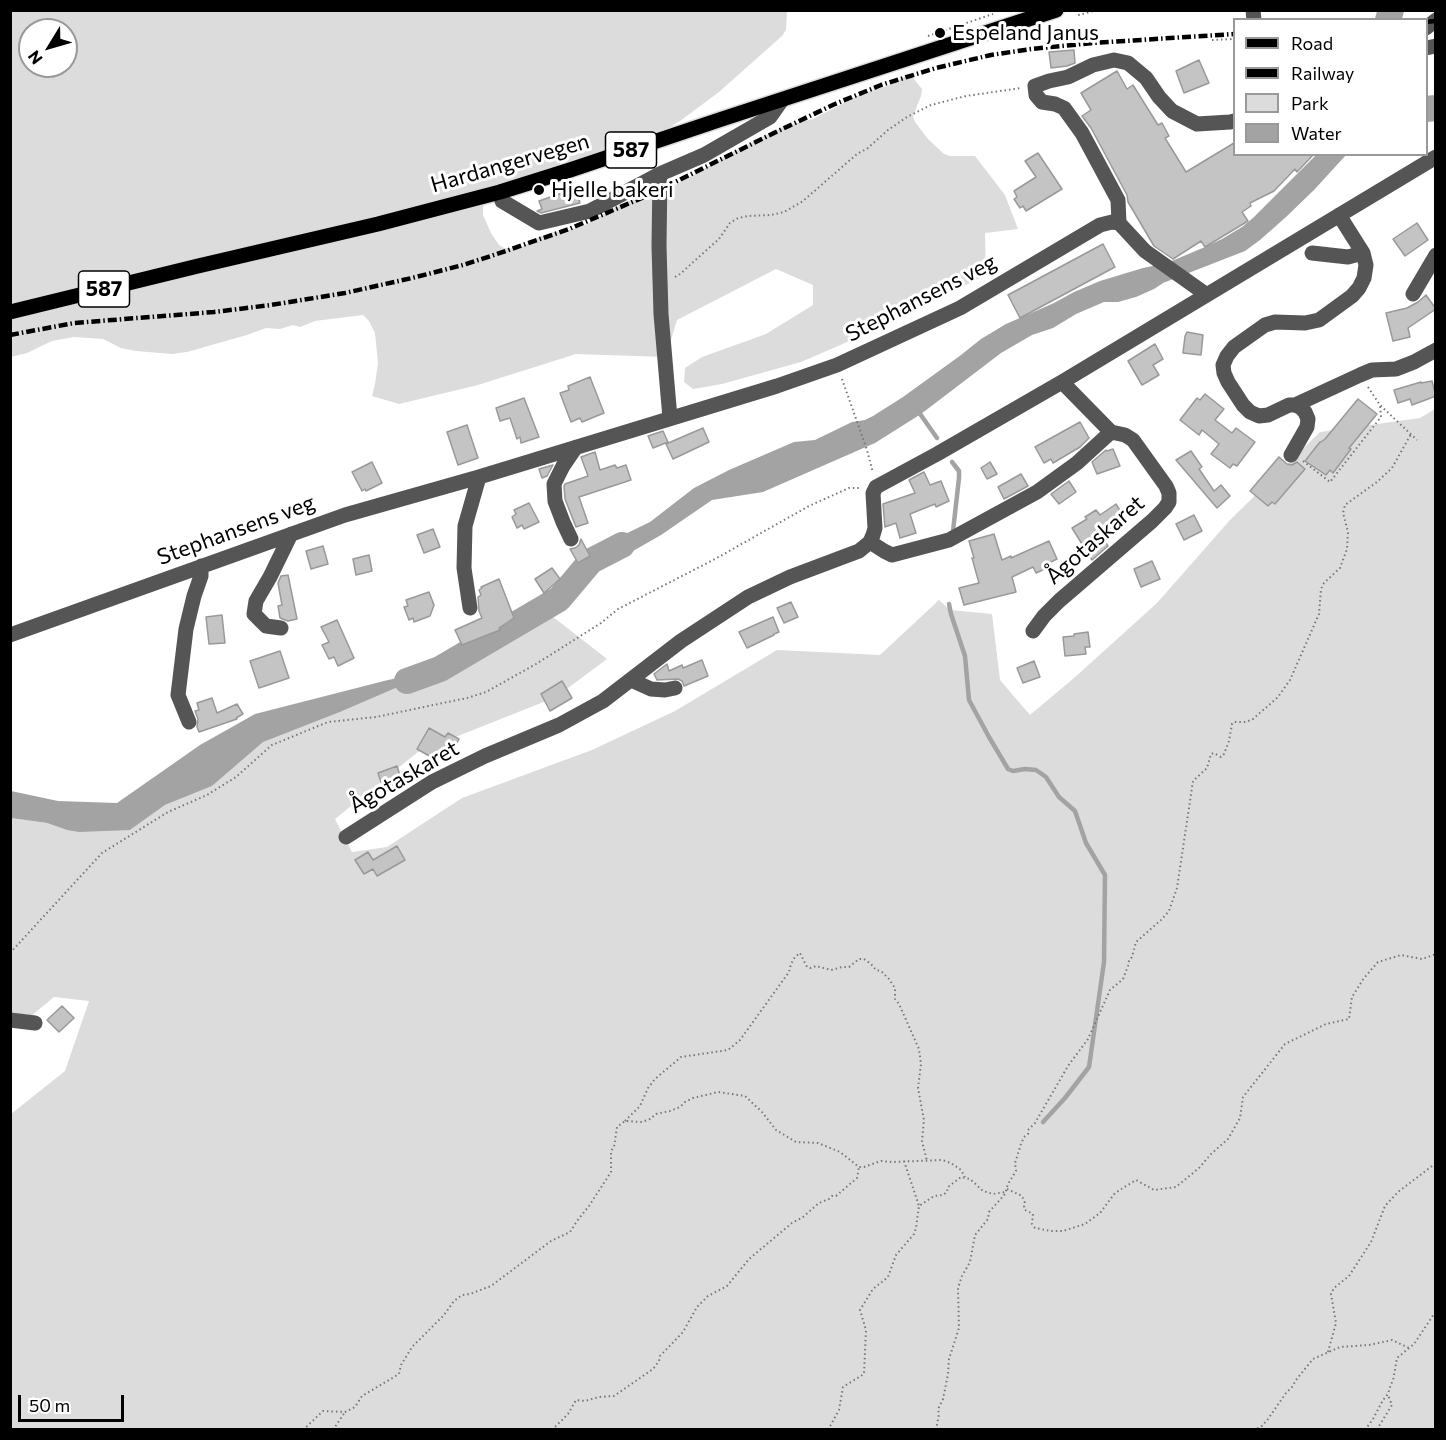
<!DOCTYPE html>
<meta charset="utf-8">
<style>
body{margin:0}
#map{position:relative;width:1446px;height:1440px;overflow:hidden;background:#fff;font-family:Commissioner,sans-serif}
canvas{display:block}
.frame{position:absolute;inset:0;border:12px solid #000;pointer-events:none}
.legend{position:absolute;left:1233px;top:18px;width:195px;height:138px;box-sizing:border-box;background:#fff;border:2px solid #999;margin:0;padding:8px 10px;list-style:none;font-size:18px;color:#000}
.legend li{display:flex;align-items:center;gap:12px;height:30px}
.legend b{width:30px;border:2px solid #999}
.north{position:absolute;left:18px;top:18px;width:60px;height:60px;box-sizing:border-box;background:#fff;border:2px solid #999;border-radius:50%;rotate:233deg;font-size:16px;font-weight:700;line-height:24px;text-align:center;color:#000}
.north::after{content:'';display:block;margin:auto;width:21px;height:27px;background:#000;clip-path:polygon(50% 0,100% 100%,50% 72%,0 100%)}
.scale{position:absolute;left:18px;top:1395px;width:106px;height:27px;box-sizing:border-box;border:3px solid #000;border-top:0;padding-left:8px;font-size:18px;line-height:21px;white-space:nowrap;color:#000;-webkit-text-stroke:4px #fff;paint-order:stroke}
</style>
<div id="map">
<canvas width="1446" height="1440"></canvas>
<div class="frame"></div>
<ul class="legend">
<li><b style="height:8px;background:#000"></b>Road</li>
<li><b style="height:8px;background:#000"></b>Railway</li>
<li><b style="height:16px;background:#dcdcdc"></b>Park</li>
<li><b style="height:16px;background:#a3a3a3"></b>Water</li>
</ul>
<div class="north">N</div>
<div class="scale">50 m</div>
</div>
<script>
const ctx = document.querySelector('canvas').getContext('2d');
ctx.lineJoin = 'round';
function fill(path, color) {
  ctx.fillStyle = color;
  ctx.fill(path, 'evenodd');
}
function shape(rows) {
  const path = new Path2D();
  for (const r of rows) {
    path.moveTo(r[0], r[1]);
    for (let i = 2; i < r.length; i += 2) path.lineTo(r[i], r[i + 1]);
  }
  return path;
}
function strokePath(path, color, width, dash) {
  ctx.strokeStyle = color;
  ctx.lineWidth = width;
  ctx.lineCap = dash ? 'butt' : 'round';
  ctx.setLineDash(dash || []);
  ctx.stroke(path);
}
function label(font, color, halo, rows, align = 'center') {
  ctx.font = font + ' Commissioner,sans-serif';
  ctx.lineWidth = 6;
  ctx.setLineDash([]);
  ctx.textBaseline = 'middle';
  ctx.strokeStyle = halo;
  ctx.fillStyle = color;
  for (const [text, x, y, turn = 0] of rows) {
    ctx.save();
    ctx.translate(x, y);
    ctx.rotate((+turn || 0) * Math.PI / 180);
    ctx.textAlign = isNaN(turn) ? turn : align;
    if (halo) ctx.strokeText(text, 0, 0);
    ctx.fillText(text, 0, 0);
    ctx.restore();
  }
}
fill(shape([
 [10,11,787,11,786,30,782,36,719,92,680,121,662,132,641,137,589,161,484,200,483,208,483,215,491,233,499,245,504,248,519,249,539,237,554,232,574,229,587,224,625,202,660,194,731,153,779,129,792,124,813,119,861,94,887,86,906,76,913,78,922,89,921,96,913,116,915,122,928,139,944,154,950,156,975,156,1005,195,1018,229,985,233,986,275,868,333,801,362,722,384,693,389,684,382,685,368,702,357,766,334,813,305,813,285,776,269,677,320,665,360,665,357,576,354,478,385,399,404,372,396,375,384,378,363,375,333,369,321,363,315,315,321,300,327,293,325,280,329,266,328,247,335,187,352,172,354,136,351,121,348,103,339,74,337,52,341,27,353,11,357],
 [30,30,66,30,66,66,30,66],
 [1435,409,1435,1429,11,1429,11,1114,65,1071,89,1001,54,997,19,1026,11,1025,10,846,12,843,11,818,47,823,67,830,130,830,165,805,212,786,262,742,340,712,440,669,543,609,607,659,556,697,418,752,335,819,352,852,387,847,462,798,592,750,675,711,777,650,880,655,939,600,950,610,992,614,1000,680,1030,715,1074,678,1157,603,1230,520,1320,432,1420,418]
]), '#dcdcdc');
fill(shape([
 [1316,155,1346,155,1314,190,1286,217,1260,240,1245,251,1163,283,1154,289,1136,297,1118,302,1104,302,1076,314,1053,328,1032,335,1001,353,921,414,875,443,763,492,712,500,661,535,612,563,591,561,602,548,617,538,650,522,694,488,729,470,794,442,815,440,852,422,865,420,873,416,903,397,961,355,981,339,1006,324,1054,303,1074,292,1100,281,1143,268,1167,263,1205,247,1222,239,1242,227,1253,218],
 [440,669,340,712,263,742,212,786,165,805,130,830,79,832,67,830,47,823,11,818,11,791,58,801,117,803,200,745,255,714,388,680]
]), '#a3a3a3');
strokePath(shape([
 [918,411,937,438],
 [952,462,959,471,959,478,953,531],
 [949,604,951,614,965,656,969,700,989,737,1008,769,1013,771,1025,769,1036,770,1046,777,1059,797,1075,811,1086,843,1105,875,1104,962,1089,1067,1065,1098,1043,1122]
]), '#a3a3a3', 4.5);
strokePath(shape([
 [1388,20,1391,10],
 [1426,109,1436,108],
 [407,681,440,669,559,599,591,561,622,545]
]), '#a3a3a3', 26);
const building = shape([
 [1074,50,1075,63,1067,66,1051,68,1049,52,1074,50],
 [1199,60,1209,83,1184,93,1176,71,1199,60],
 [1117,71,1127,89,1133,85,1158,125,1162,123,1169,136,1165,138,1186,172,1234,143,1234,154,1314,154,1297,172,1295,169,1274,191,1250,203,1251,206,1242,212,1248,221,1205,247,1201,241,1173,259,1154,246,1128,202,1127,195,1091,128,1082,116,1091,110,1081,93,1117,71],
 [1038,153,1062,189,1026,211,1023,206,1020,208,1014,199,1017,197,1014,191,1036,177,1025,161,1038,153],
 [582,186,586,197,579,200,580,203,541,213,537,211,542,209,539,201,582,186],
 [1417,223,1428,240,1405,256,1393,239,1417,223],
 [1103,244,1115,267,1020,318,1008,295,1103,244],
 [1426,295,1436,309,1408,328,1410,337,1393,341,1386,313,1407,308,1418,302,1426,295],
 [1187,332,1203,335,1201,355,1183,353,1185,336,1187,332],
 [1155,344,1163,359,1153,365,1159,375,1142,385,1128,361,1155,344],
 [590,377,604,413,582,422,580,418,571,422,560,393,569,390,568,386,590,377],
 [1432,381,1436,396,1412,405,1410,399,1398,403,1394,390,1421,382,1421,383,1432,381],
 [1205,394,1224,409,1215,420,1232,433,1236,428,1255,442,1237,466,1233,464,1230,468,1211,454,1219,444,1202,430,1199,435,1180,420,1197,398,1200,400,1205,394],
 [524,398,539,437,521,443,520,437,517,439,510,418,500,421,496,408,524,398],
 [1358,399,1377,414,1349,448,1351,449,1333,473,1330,470,1326,475,1305,461,1320,442,1321,442,1325,439,1358,399],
 [1080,422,1089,438,1080,447,1053,463,1051,459,1044,463,1035,447,1080,422],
 [467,425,478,458,458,465,447,432,467,425],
 [703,428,709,442,673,459,666,444,703,428],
 [663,431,668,442,653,448,648,436,663,431],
 [1113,449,1120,466,1097,474,1092,462,1106,450,1107,451,1113,449],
 [1191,451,1202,467,1199,469,1214,491,1221,485,1230,496,1217,508,1176,460,1191,451],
 [595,452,600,470,615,465,617,468,626,465,631,480,579,497,588,523,576,527,565,499,564,486,565,484,588,476,581,457,595,452],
 [1279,457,1287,464,1292,465,1297,462,1305,469,1275,504,1272,502,1268,506,1250,491,1279,457],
 [372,462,382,483,366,491,365,489,362,491,352,472,372,462],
 [990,462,997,474,987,479,981,468,990,462],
 [553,465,547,476,542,478,539,469,553,465],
 [924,472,930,485,941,481,949,501,936,507,935,504,910,514,916,533,900,538,896,523,885,527,883,504,915,493,909,480,924,472],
 [1021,474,1028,486,1004,499,998,487,1021,474],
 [1069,481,1076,492,1059,504,1051,494,1069,481],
 [529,503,539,522,524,529,522,525,517,528,512,517,516,514,514,510,529,503],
 [1116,504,1125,519,1109,529,1112,534,1104,539,1108,546,1092,560,1072,528,1087,519,1085,517,1096,510,1100,515,1116,504],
 [1194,515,1202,531,1184,540,1176,524,1194,515],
 [433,529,440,547,424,553,417,535,433,529],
 [994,534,1002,560,1011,556,1011,558,1049,541,1057,559,1047,564,1049,567,1036,573,1033,567,1012,577,1016,592,964,605,959,588,979,583,972,558,974,558,969,541,994,534],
 [581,539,590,556,578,563,570,549,575,548,579,545,581,539],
 [323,546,328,564,311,569,306,551,323,546],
 [369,555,372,571,356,575,353,559,369,555],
 [1152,561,1160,579,1141,587,1134,569,1152,561],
 [552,568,560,579,544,593,535,579,552,568],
 [288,575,297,619,288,621,280,618,278,606,282,605,278,583,281,576,288,575],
 [499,579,514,618,499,628,500,630,462,645,455,630,482,618,479,611,478,597,481,595,479,590,482,588,481,587,499,579],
 [429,592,434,605,430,616,414,622,413,618,409,620,404,607,408,606,406,600,429,592],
 [791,602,798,617,784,623,777,608,791,602],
 [222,615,225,643,209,644,206,617,222,615],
 [773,617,779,632,774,634,774,635,747,648,739,632,773,617],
 [337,620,354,658,338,666,334,657,329,659,322,645,329,642,321,627,337,620],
 [1088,632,1090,647,1085,647,1086,654,1065,656,1063,637,1074,636,1074,634,1088,632],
 [280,651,289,678,259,688,250,661,280,651],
 [702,660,708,676,684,686,682,681,678,679,657,680,654,674,667,664,669,671,682,665,683,668,702,660],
 [1034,661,1040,677,1023,683,1017,668,1034,661],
 [562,681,572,698,550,711,541,694,562,681],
 [212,698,217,713,237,704,243,714,236,718,237,719,199,732,197,727,198,719,195,711,199,710,197,703,212,698],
 [429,728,445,737,448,733,459,739,448,760,441,756,438,761,417,749,429,728],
 [397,766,402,782,383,788,378,773,397,766],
 [397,846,405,860,377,876,373,869,364,874,355,860,368,852,373,860,397,846],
 [62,1006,74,1018,59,1032,47,1020,62,1006]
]);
fill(building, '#c4c4c4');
strokePath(building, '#999', 1.5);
const major = shape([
 [10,312,198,266,378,224,500,192,570,170,722,119,1056,10]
]);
strokePath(major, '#dbdbdb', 18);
strokePath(shape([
 [1077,10,1079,15,1097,10],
 [928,36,993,14],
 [1212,40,1234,39],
 [675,277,680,274,719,239,730,223,738,218,748,216,771,215,784,212,803,201,857,154,868,148,888,130,907,117,931,105,966,96,1021,88],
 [842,379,867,450,873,473],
 [1368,387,1380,405,1417,440],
 [1303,461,1330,482,1381,417,1380,405],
 [10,953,102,853,168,812,207,795,236,777,272,745,328,722,376,717,467,698,486,692,536,664,601,623,618,609,715,559,809,506,849,488,861,488],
 [625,1121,640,1106,648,1088,655,1079,681,1057,728,1050,740,1040,789,972,791,964,795,957,800,953,807,967,811,968,816,966,831,970,842,967,849,967,859,959,864,959,871,964,876,970,881,971,889,979,895,988,895,999,899,1004,919,1049,921,1064,918,1088,924,1120,922,1141,927,1161],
 [904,1161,919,1206],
 [1007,1189,1022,1196,1025,1203,1024,1207,1025,1210,1033,1214,1032,1224,1035,1228,1051,1231,1063,1231,1085,1224,1100,1213,1115,1193,1136,1180,1154,1190,1176,1187,1199,1168,1211,1154,1228,1139,1240,1118,1243,1097,1285,1044,1326,1024,1349,1019,1352,997,1364,978,1378,962,1401,955,1422,959,1436,954],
 [1328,1352,1336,1323,1331,1294,1334,1288,1349,1276,1371,1242,1385,1206,1398,1192,1436,1163],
 [303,1430,323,1411,345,1412,355,1407,362,1396,399,1374,401,1365,412,1347,444,1315,454,1301,462,1295,470,1294,491,1286,551,1241,570,1232,577,1221,589,1206,611,1172,611,1151,614,1147,617,1127,625,1121,642,1122,650,1119,656,1114,670,1111,680,1107,685,1102,693,1098,718,1092,745,1096,762,1112,776,1130,796,1142,818,1143,840,1152,859,1167,864,1167,881,1161,892,1162,942,1160,951,1163,961,1170,965,1177],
 [333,1430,345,1412],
 [552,1430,568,1414,576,1400,585,1401,599,1397,614,1396,653,1369,659,1361,660,1356,683,1332,697,1307,708,1296,727,1286,749,1259,792,1223,803,1217,819,1203,829,1199,832,1196,836,1196,857,1178,859,1167],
 [828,1430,839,1410,843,1387,864,1374,866,1330,860,1310,873,1289,888,1277,896,1255,914,1234,916,1228,919,1206,934,1196,943,1195,947,1192,948,1187,961,1177,970,1179,983,1191,993,1194,1005,1192],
 [936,1430,939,1414,938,1409,943,1399,948,1374,949,1359,959,1328,958,1288,962,1276,970,1262,975,1235,988,1219,989,1212,1005,1194,1008,1184,1016,1171,1015,1163,1021,1144,1024,1137,1028,1134,1028,1130,1035,1123,1068,1066,1088,1039,1110,990,1123,979,1128,966,1129,961,1132,957,1136,942,1161,920,1169,911,1177,888,1193,781,1207,768,1211,754,1214,753,1221,757,1224,754,1229,741,1232,724,1234,722,1246,722,1253,719,1278,697,1290,680,1319,614,1321,589,1324,583,1340,568,1347,549,1348,532,1343,513,1345,505,1377,482,1392,468,1411,434],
 [1253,1430,1261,1427,1268,1419,1286,1393,1292,1387,1296,1380,1313,1359,1340,1347,1369,1345,1392,1340,1409,1348],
 [1365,1430,1373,1419,1383,1400,1388,1394,1391,1384,1393,1381,1397,1358,1414,1344,1436,1311],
 [1380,1430,1379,1426,1392,1405,1388,1395]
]), '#777', 2, [1.5, 3]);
strokePath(shape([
 [1253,10,1254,20],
 [1426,28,1436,20],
 [1426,48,1436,46],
 [500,192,502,201,539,223,590,211,660,174],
 [1119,223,1118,200,1082,133,1064,108,1055,104,1042,102,1036,95,1035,86,1049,81,1068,77,1093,65,1114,60,1128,63,1146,78,1159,97,1172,111,1197,124,1230,122,1234,121],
 [1312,253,1348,257,1363,253],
 [1413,294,1436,255],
 [1295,405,1360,375,1372,370,1396,369,1414,362,1436,350],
 [670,418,661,314,659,246,660,174,704,155,770,117,782,100],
 [1291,455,1307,427,1308,419,1305,412,1300,407,1295,405,1289,405,1268,415,1259,416,1250,412,1243,405,1228,382,1224,373,1223,365,1227,356,1234,347,1265,325,1275,322,1305,323,1319,320,1352,296,1359,288,1364,278,1366,265,1363,253,1339,215],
 [571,539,563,522,555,501,554,484,563,466,576,447],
 [870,542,884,551,892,555,949,540,1037,492,1077,463,1111,432],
 [470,608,464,568,465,526,479,477],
 [281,628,266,626,254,614,256,601,270,577,291,534],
 [1033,631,1044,616,1059,601,1152,521,1165,508,1169,502,1169,493,1166,486,1133,440,1125,435,1111,432,1062,382],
 [10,635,345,515,479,477,777,386,837,365,960,308,1100,225,1112,222,1119,223,1145,251,1207,295],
 [631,680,651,689,665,690,675,688],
 [189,722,178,695,186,629,194,596,201,576,201,566],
 [346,837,432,782,485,756,559,725,603,701,681,641,748,597,790,577,859,551,870,542,873,535,875,528,873,493,876,487,937,454,1062,382,1436,157],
 [10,1020,35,1023]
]), '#555', 15);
strokePath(major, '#000', 15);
strokePath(shape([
 [1426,22,1436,21],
 [10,335,74,323,214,312,271,305,345,293,412,278,463,265,497,254,569,229,651,194,776,132,835,104,881,85,936,68,991,55,1031,49,1093,43,1234,34]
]), '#000', 4.5, [9, 3, 1.5, 3]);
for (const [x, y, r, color] of [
 [940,33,6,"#000"],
 [539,190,6,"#000"]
]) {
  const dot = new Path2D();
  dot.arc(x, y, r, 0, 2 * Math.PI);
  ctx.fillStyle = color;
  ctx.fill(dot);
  strokePath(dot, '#fff', 2);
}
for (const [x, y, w] of [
 [631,150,51],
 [104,289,51]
]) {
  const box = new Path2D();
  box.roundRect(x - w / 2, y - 18, w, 36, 4.5);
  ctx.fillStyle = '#fff';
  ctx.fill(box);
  strokePath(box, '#000', 1.5);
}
label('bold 21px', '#000', null, [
 ["587",631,150],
 ["587",104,289]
]);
label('22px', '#000', '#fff', [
 ["Espeland Janus",952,33],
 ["Hjelle bakeri",551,190]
], 'left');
label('22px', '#000', '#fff', [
 ["Hardangervegen",510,163,-16],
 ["Stephansens veg",921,298,-27],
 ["Stephansens veg",236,530,-20],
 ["Ågotaskaret",1095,540,-41],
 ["Ågotaskaret",404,777,-30]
]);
</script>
